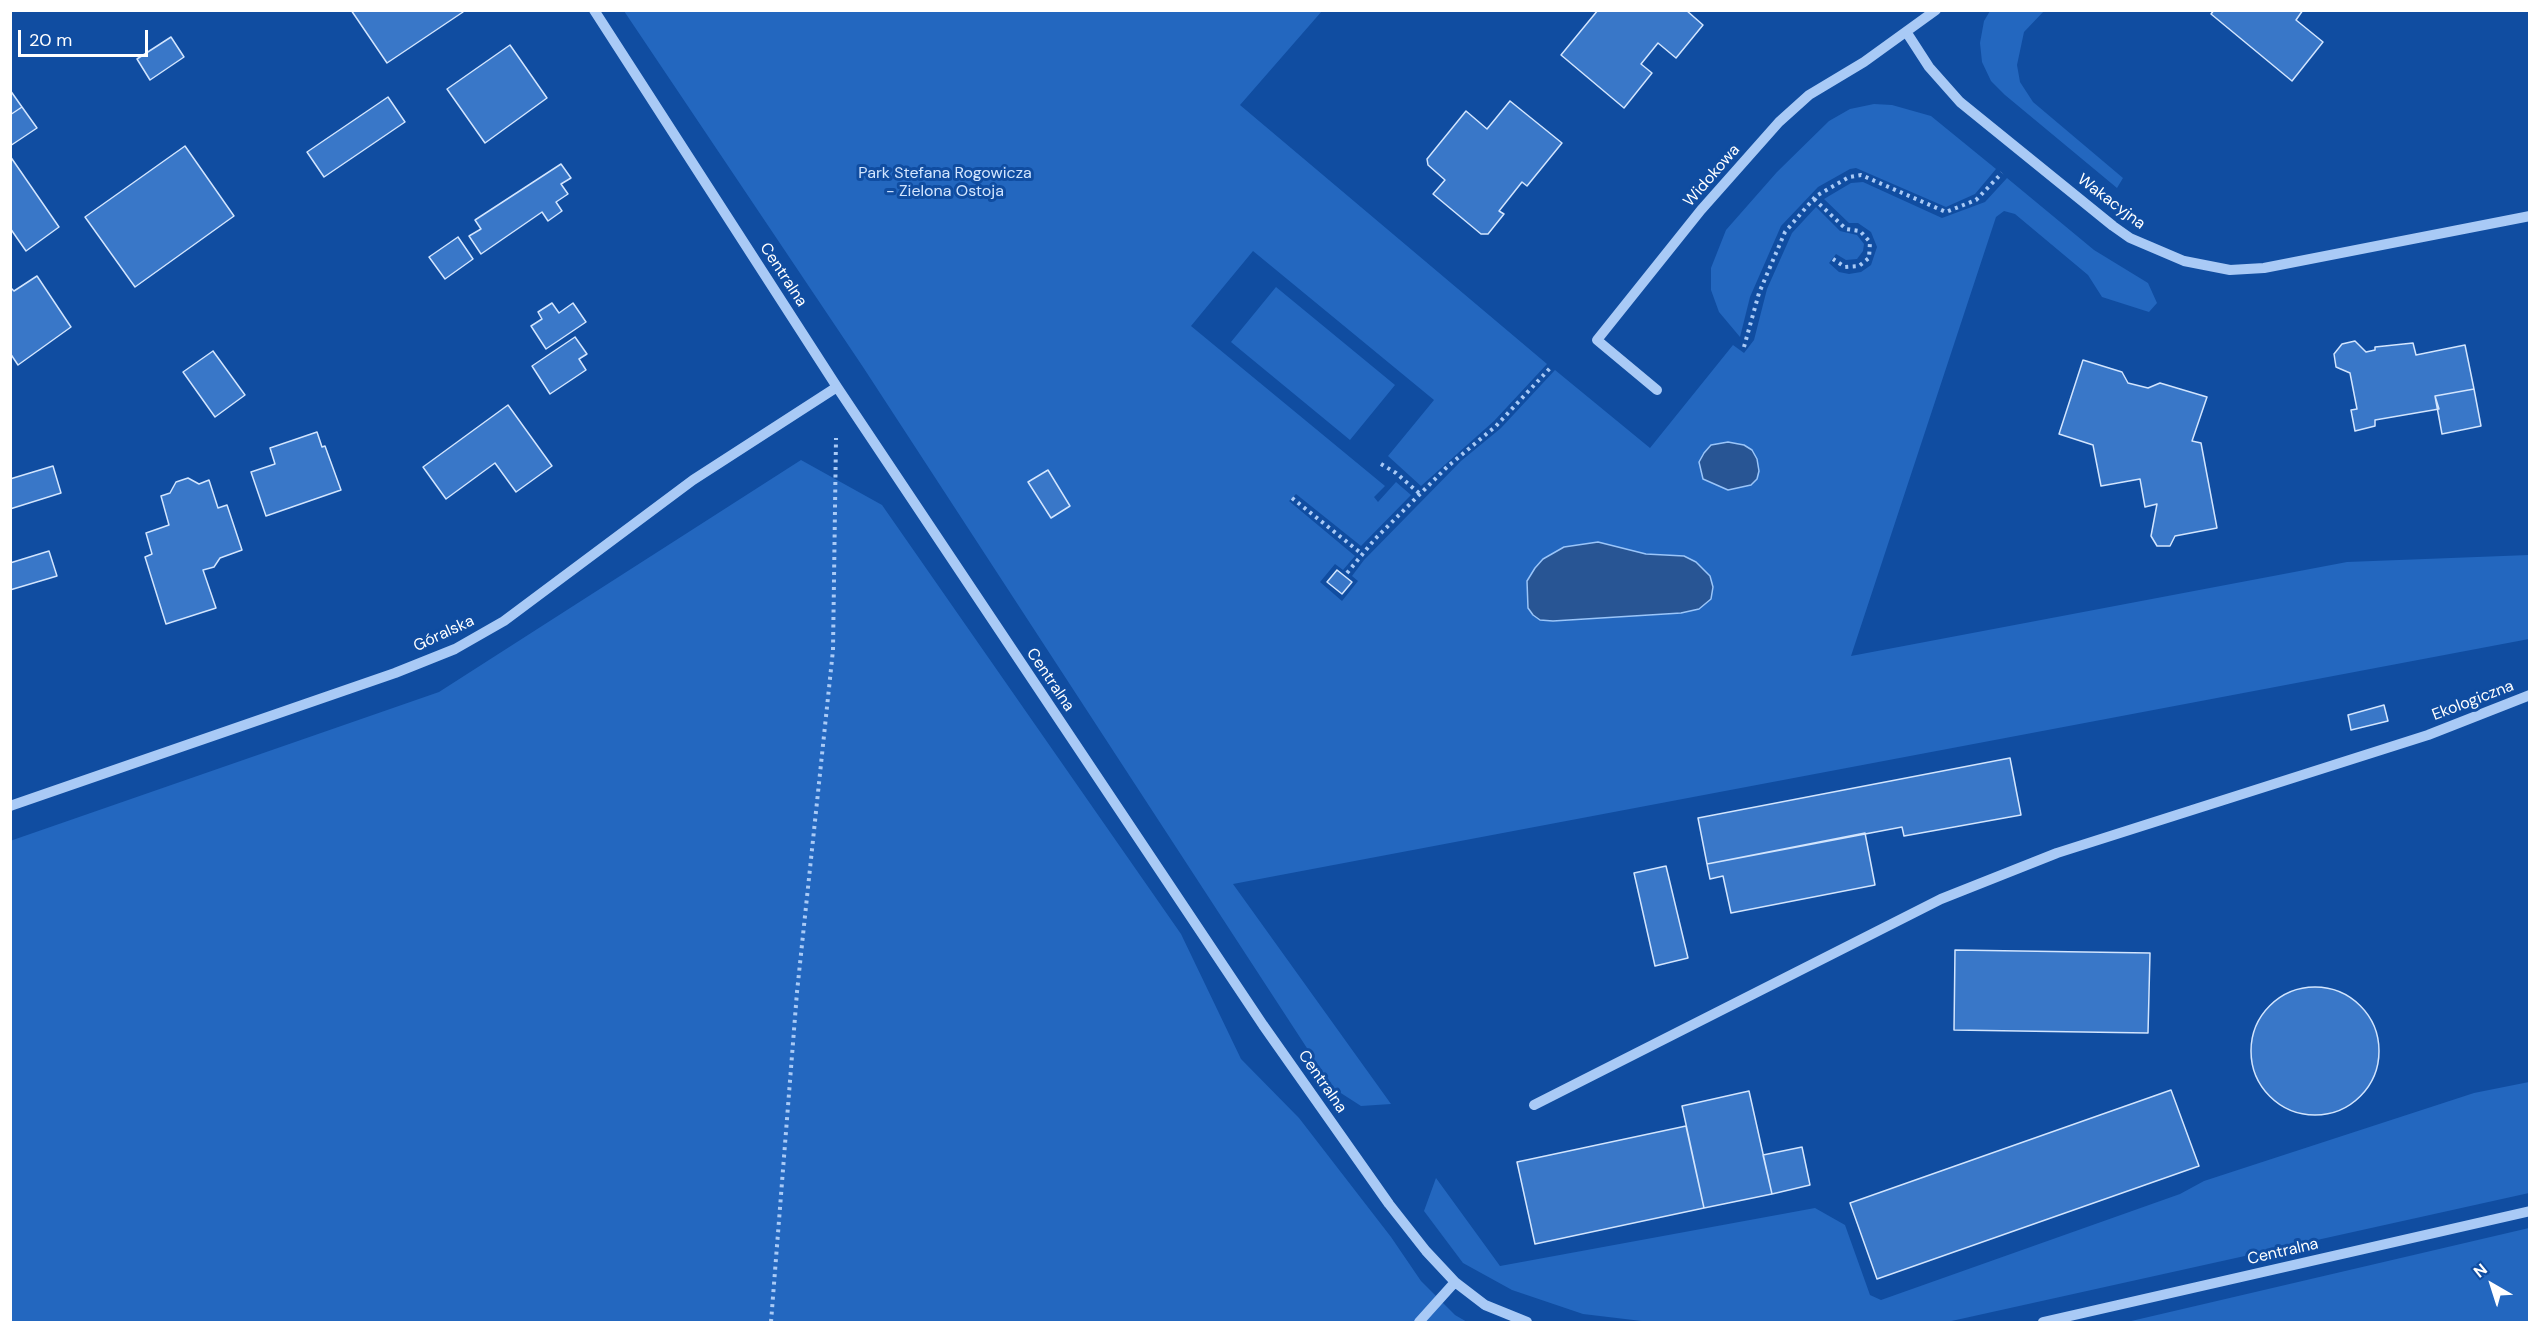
<!DOCTYPE html>
<meta charset="utf-8">
<style>
body{margin:0}
#map{position:relative;width:2540px;height:1333px;overflow:hidden;background:#104da1;font-family:"DM Sans",sans-serif}
canvas{display:block}
.frame{position:absolute;inset:0;border:12px solid #fff;pointer-events:none}
.north{position:absolute;left:2462px;top:1255px;width:60px;height:60px;-webkit-text-stroke:4px #104da1;paint-order:stroke;rotate:321deg;font-size:16px;font-weight:700;line-height:24px;text-align:center;color:#fff}
.north::after{content:'';display:block;margin:auto;width:21px;height:27px;background:#fff;clip-path:polygon(50% 0,100% 100%,50% 72%,0 100%)}
.scale{position:absolute;left:18px;top:30px;width:130px;height:27px;box-sizing:border-box;border:3px solid #fff;border-top:0;padding-left:8px;font-size:18px;line-height:21px;white-space:nowrap;color:#fff;-webkit-text-stroke:4px #104da1;paint-order:stroke}
</style>
<div id="map">
<canvas width="2540" height="1333"></canvas>
<div class="frame"></div>
<div class="north">N</div>
<div class="scale">20 m</div>
</div>
<script>
const ctx = document.querySelector('canvas').getContext('2d');
ctx.lineJoin = 'round';
function fill(path, color) {
  ctx.fillStyle = color;
  ctx.fill(path, 'evenodd');
}
function shape(rows) {
  const path = new Path2D();
  for (const r of rows) {
    if (r.length === 3) {
      path.moveTo(r[0] + r[2], r[1]);
      path.arc(r[0], r[1], r[2], 0, 2 * Math.PI);
      continue;
    }
    path.moveTo(r[0], r[1]);
    for (let i = 2; i < r.length; i += 2) path.lineTo(r[i], r[i + 1]);
  }
  return path;
}
function strokePath(path, color, width, dash) {
  ctx.strokeStyle = color;
  ctx.lineWidth = width;
  ctx.lineCap = dash ? 'butt' : 'round';
  ctx.setLineDash(dash || []);
  ctx.stroke(path);
}
function label(font, color, halo, rows, align = 'center') {
  ctx.font = font + ' "DM Sans",sans-serif';
  ctx.lineWidth = 6;
  ctx.setLineDash([]);
  ctx.textBaseline = 'middle';
  ctx.strokeStyle = halo;
  ctx.fillStyle = color;
  for (const [text, x, y, turn = 0] of rows) {
    ctx.save();
    ctx.translate(x, y);
    ctx.rotate((+turn || 0) * Math.PI / 180);
    ctx.textAlign = isNaN(turn) ? turn : align;
    if (halo) ctx.strokeText(text, 0, 0);
    ctx.fillText(text, 0, 0);
    ctx.restore();
  }
}
fill(shape([
 [624,11,1322,11,1240,105,1547,364,1494,421,1421,486,1388,456,1434,400,1253,251,1191,326,1385,486,1374,497,1378,502,1396,482,1411,495,1361,546,1296,494,1289,501,1355,556,1343,570,1335,564,1320,582,1342,601,1358,581,1352,576,1364,560,1461,461,1501,428,1555,370,1650,448,1733,345,1744,353,1754,340,1767,289,1792,233,1816,207,1840,231,1857,235,1864,244,1863,251,1857,259,1846,260,1836,254,1829,263,1839,272,1849,274,1861,272,1871,265,1877,247,1871,232,1858,223,1849,223,1824,199,1851,183,1863,182,1942,218,1985,202,2007,178,2094,250,2148,283,2157,303,2149,312,2102,297,2088,275,2015,214,2004,211,1996,217,1851,656,2347,562,2529,555,2529,639,1233,884,1391,1104,1361,1106,1333,1088,863,367],
 [1990,11,2044,11,2024,32,2017,65,2020,82,2033,102,2123,178,2117,188,2005,95,1991,81,1982,62,1980,43,1984,21],
 [1874,104,1892,105,1931,116,1996,169,1975,194,1946,207,1856,168,1850,169,1818,187,1781,226,1750,297,1740,337,1719,312,1711,290,1711,268,1726,230,1777,172,1829,121,1850,109],
 [1276,287,1395,385,1350,440,1231,342],
 [801,460,882,505,1181,934,1241,1059,1299,1118,1391,1237,1421,1281,1455,1315,1467,1322,11,1322,10,841,439,692],
 [2529,1082,2529,1193,1947,1322,1650,1322,1583,1314,1512,1290,1463,1263,1424,1211,1436,1178,1500,1266,1815,1208,1845,1225,1870,1295,1881,1300,2180,1194,2204,1181,2474,1093],
 [2529,1228,2529,1322,2127,1322]
]), '#2367bf');
const water = shape([
 [1728,442,1744,445,1752,450,1757,459,1759,471,1757,479,1751,485,1728,490,1703,479,1699,462,1704,453,1711,445,1728,442],
 [1598,542,1646,554,1684,556,1696,562,1710,576,1713,587,1711,599,1699,609,1681,613,1553,621,1540,620,1533,615,1528,608,1527,581,1535,568,1543,559,1564,547,1598,542]
]);
fill(water, '#285594');
strokePath(water, '#9ac5f9', 1.5);
const building = shape([
 [351,10,462,10,463,12,387,63,351,10],
 [1598,10,1686,10,1703,25,1676,58,1658,43,1641,64,1652,73,1624,108,1561,55,1598,10],
 [2214,10,2303,10,2296,20,2323,42,2292,81,2211,14,2214,10],
 [171,37,184,57,150,80,137,59,171,37],
 [510,45,547,98,485,143,447,89,510,45],
 [10,90,22,107,10,115,10,90],
 [388,97,405,122,324,177,307,152,388,97],
 [1510,101,1562,143,1527,186,1522,182,1499,211,1504,214,1488,234,1481,234,1433,194,1445,180,1428,165,1427,159,1466,111,1487,129,1510,101],
 [22,107,37,128,10,146,10,115,22,107],
 [185,146,234,216,135,287,85,217,185,146],
 [10,156,59,227,26,251,10,228,10,156],
 [561,164,571,178,561,184,568,194,556,202,562,211,548,221,542,212,481,254,469,236,481,229,475,220,561,164],
 [458,237,473,259,445,279,429,257,458,237],
 [37,276,71,327,18,365,10,353,10,287,14,291,37,276],
 [552,303,559,313,573,303,586,322,546,349,531,326,542,319,538,312,552,303],
 [575,337,587,354,579,359,586,370,550,394,532,366,575,337],
 [2355,341,2366,352,2375,350,2375,347,2413,343,2416,355,2465,345,2474,389,2435,396,2439,409,2375,420,2375,426,2355,431,2351,410,2357,409,2350,373,2336,367,2334,354,2342,344,2355,341],
 [213,351,245,395,215,417,183,372,213,351],
 [2083,360,2122,372,2128,383,2148,388,2160,383,2207,397,2192,441,2201,443,2217,528,2175,536,2170,546,2157,546,2151,536,2157,504,2145,507,2140,479,2101,486,2093,445,2059,434,2083,360],
 [2474,389,2481,426,2442,434,2435,396,2474,389],
 [508,405,552,466,516,492,495,463,446,499,423,467,508,405],
 [317,432,322,447,325,446,341,490,266,516,251,472,275,464,270,448,317,432],
 [53,466,61,493,10,509,10,479,53,466],
 [1048,470,1070,506,1051,518,1028,482,1048,470],
 [188,478,199,484,209,480,218,508,227,505,242,550,220,558,214,567,203,570,216,608,166,624,145,557,152,554,146,533,169,525,161,496,170,493,176,482,188,478],
 [49,551,57,576,10,590,10,563,49,551],
 [1337,570,1352,582,1342,594,1327,582,1337,570],
 [2384,705,2388,721,2351,730,2348,715,2384,705],
 [2010,758,2021,815,1904,836,1902,827,1707,864,1698,818,2010,758],
 [1865,833,1875,885,1731,913,1723,876,1710,879,1707,864,1865,833],
 [1666,866,1688,958,1655,966,1634,873,1666,866],
 [1955,950,2150,953,2148,1033,1954,1030,1955,950],
 [2315,1051,64],
 [2171,1090,2199,1166,1877,1279,1850,1203,2171,1090],
 [1749,1091,1772,1194,1704,1208,1682,1106,1749,1091],
 [1686,1126,1704,1208,1535,1244,1517,1162,1686,1126],
 [1802,1147,1810,1185,1772,1194,1763,1155,1802,1147]
]);
fill(building, '#3977c8');
strokePath(building, '#d2e5fe', 1.5);
strokePath(shape([
 [1814,199,1846,229,1860,231,1870,242,1869,258,1859,266,1845,267,1833,259],
 [1744,347,1759,293,1785,232,1816,196,1849,177,1861,175,1946,212,1976,200,2002,173],
 [1381,464,1396,473,1420,494],
 [1292,498,1362,554],
 [1347,573,1375,539,1447,467,1496,426,1552,366],
 [771,1322,797,992,833,650,836,438]
]), '#a9caf6', 4, [3, 4.5]);
strokePath(shape([
 [594,10,837,387,1263,1025,1389,1204,1426,1251,1455,1282,1485,1305,1527,1322],
 [1907,33,1929,67,1960,102,2113,226,2130,238,2184,261,2230,270,2264,268,2530,216],
 [1657,390,1597,340,1701,210,1779,122,1809,95,1864,62,1936,10],
 [10,806,395,673,455,649,504,621,693,480,837,387],
 [1534,1105,1941,899,2057,853,2428,735,2530,695],
 [1419,1322,1455,1282],
 [2043,1322,2530,1211]
]), '#a9caf6', 10);
label('16px', '#d2e5fe', '#104da1', [
 ["Park Stefana Rogowicza",945,174],
 ["- Zielona Ostoja",945,192]
]);
label('16px', '#fff', '#104da1', [
 ["Widokowa",1712,176,-49],
 ["Wakacyjna",2111,202,37],
 ["Centralna",783,275,57],
 ["Góralska",444,634,-25],
 ["Centralna",1050,680,56],
 ["Ekologiczna",2473,701,-21],
 ["Centralna",1322,1082,55],
 ["Centralna",2283,1252,-13]
]);
</script>
